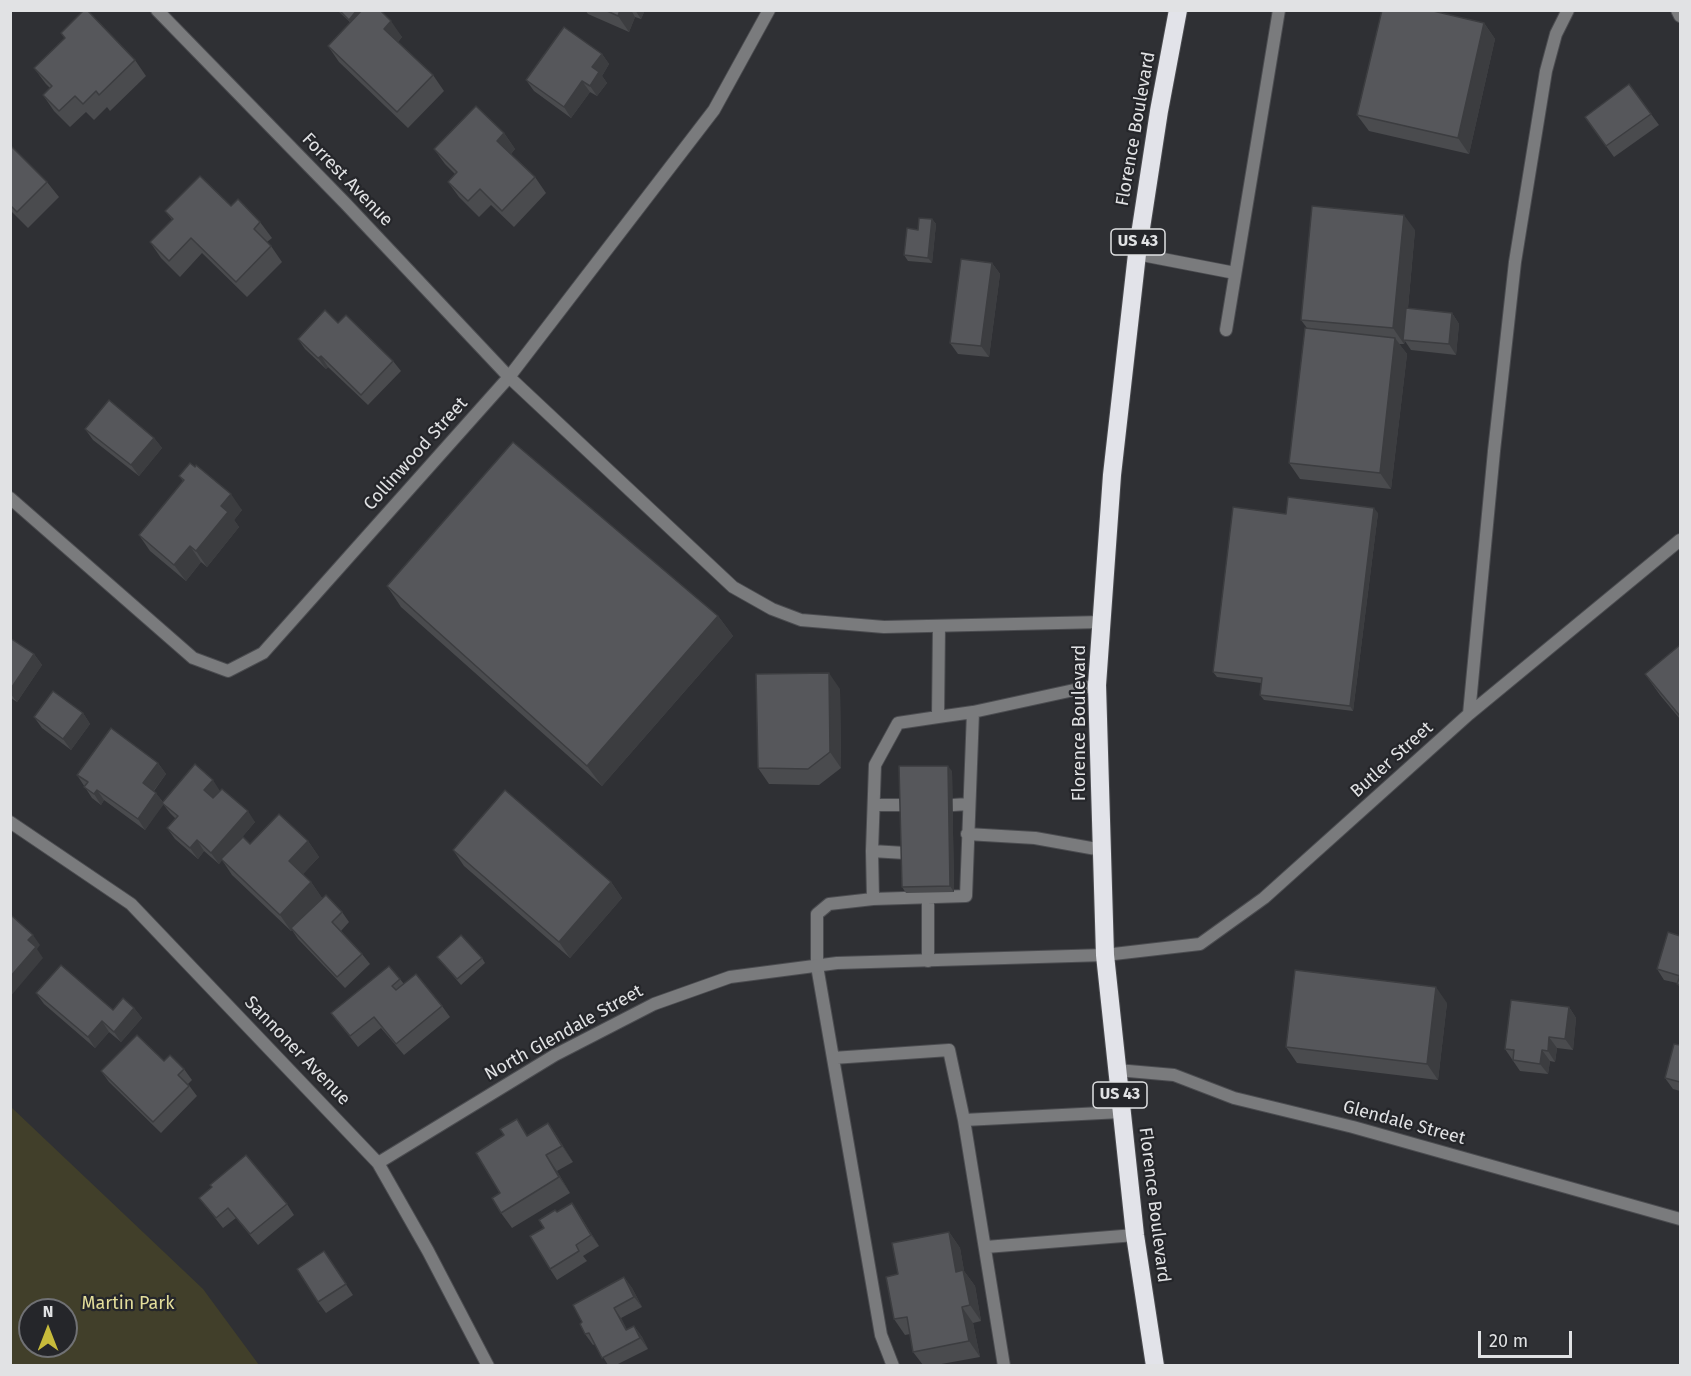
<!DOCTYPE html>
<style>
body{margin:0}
#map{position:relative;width:1691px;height:1376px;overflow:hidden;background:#2f3034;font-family:"Fira Sans",sans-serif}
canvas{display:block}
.frame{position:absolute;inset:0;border:12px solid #e1e2e4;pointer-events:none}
.north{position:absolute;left:18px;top:1298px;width:60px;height:60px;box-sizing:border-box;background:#25262a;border:2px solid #707174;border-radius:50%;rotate:0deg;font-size:16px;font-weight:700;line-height:24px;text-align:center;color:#e1e2e4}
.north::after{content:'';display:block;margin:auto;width:21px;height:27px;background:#c7bb3b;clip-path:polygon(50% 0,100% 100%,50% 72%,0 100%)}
.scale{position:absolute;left:1478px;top:1331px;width:94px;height:27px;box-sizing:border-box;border:3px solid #e1e2e4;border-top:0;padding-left:8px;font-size:18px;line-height:21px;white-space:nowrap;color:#e1e2e4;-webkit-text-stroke:4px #25262a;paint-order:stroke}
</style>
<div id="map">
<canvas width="1691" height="1376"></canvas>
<div class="frame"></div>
<div class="north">N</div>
<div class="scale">20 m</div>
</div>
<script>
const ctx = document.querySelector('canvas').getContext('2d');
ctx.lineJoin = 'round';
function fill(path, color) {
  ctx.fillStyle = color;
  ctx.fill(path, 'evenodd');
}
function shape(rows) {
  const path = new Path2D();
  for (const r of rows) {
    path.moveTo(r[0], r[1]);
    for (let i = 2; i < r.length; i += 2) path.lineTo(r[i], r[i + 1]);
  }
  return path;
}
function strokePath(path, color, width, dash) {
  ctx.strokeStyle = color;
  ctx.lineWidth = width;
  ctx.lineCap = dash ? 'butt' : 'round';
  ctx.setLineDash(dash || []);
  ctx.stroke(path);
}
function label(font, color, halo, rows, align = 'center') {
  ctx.font = font + ' "Fira Sans",sans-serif';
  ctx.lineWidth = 4.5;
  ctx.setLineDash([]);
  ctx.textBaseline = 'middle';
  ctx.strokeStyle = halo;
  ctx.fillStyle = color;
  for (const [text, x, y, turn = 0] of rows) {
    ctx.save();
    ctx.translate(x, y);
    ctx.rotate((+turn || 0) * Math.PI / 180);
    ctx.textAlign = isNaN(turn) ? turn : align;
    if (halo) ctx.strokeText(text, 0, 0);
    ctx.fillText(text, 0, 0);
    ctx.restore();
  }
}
fill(shape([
 [11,1107,203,1289,259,1365,11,1365],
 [30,1310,66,1310,66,1346,30,1346]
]), '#413f2a');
const lane = shape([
 [1137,254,1235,273],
 [1226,330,1279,10],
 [939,626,938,717,973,712,1097,685],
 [874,805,904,805],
 [953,805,968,804],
 [967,834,1035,838,1102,850],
 [872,851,905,853],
 [928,897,928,961],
 [873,899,966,896,973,712],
 [833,1058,949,1050,964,1120,1004,1366],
 [964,1120,1121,1112],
 [986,1247,1135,1235],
 [893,1366,881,1335,817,966,817,914,829,904,873,899,872,851,875,765,898,723,938,717]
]);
const street = shape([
 [157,10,346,204,509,377,733,587,772,609,801,620,884,627,1102,622],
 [1677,10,1680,16],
 [10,498,193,658,228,671,263,653,509,377,714,110,769,10],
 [1469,714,1494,451,1515,262,1546,71,1556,34,1568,10],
 [10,822,131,904,378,1163,428,1251,488,1366],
 [1117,1070,1174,1075,1234,1098,1353,1127,1680,1219],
 [378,1163,555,1055,654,1004,730,977,837,963,1105,955,1200,944,1264,898,1469,714,1680,540]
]);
const highway = shape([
 [1155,1366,1135,1235,1105,955,1097,685,1112,475,1137,254,1159,111,1178,10]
]);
strokePath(lane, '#4b4c50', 14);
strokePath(street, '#4b4c50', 14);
strokePath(highway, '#4b4c50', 20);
strokePath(lane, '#7a7b7d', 12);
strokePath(street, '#7a7b7d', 12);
strokePath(highway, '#e2e3e9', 18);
fill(shape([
 [337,10,380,10,402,37,398,42,433,75,444,91,408,128,339,62,328,46,351,23],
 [585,10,645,10,641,19,635,17,629,32,588,14],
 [1484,23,1495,39,1469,154,1369,131,1357,115],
 [61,33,135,60,146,76,110,111,107,107,94,120,86,112,70,127,54,111,43,95,50,88,46,84,34,68,65,39],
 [602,54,609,64,602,76,607,83,597,96,590,92,571,118,534,91,526,80],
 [1629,84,1659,125,1614,157,1585,117],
 [504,133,515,149,511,154,535,177,546,193,514,227,491,205,479,217,459,197,448,182,455,174,445,164,434,149],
 [10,145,47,182,59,197,28,228,11,211],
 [231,206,260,222,272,238,267,242,271,246,282,262,247,297,202,253,180,277,161,258,150,242,172,220,165,211],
 [932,219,936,224,932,263,908,261,904,255,918,230],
 [1415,230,1408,308,1452,313,1459,324,1456,355,1411,350,1405,341,1404,344,1399,344,1407,354,1391,489,1300,479,1289,463,1307,328,1301,320],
 [992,263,1000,274,989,357,958,354,950,343],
 [338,323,393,361,401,371,368,405,328,367,326,369,305,349,298,339],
 [85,429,154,438,162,448,139,476,93,440],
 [179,476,242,510,234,520,239,527,207,567,201,562,186,581,150,551,139,535,183,481],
 [1378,513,1353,711,1264,700,1260,695,1261,683,1217,677,1213,672,1286,514],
 [387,586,718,616,733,636,602,786,401,607],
 [10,638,34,654,42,665,17,702,11,698],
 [1680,645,1680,719,1660,695,1645,674],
 [840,689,841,768,819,785,769,784,758,768],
 [83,713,90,724,71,750,42,728,34,717],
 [158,763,166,774,154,791,163,802,220,791,255,822,237,843,250,844,308,841,319,857,303,874,311,882,322,898,342,912,349,922,341,931,362,954,370,964,345,988,298,939,292,930,291,931,232,875,222,860,219,864,204,851,198,859,175,839,167,828,176,819,170,813,163,804,145,830,104,800,101,805,92,798,77,775],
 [952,771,954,892,906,893,902,887],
 [453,850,611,882,622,898,570,958,464,866],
 [1680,936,1680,988,1677,983,1664,980,1657,969],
 [437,957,482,958,485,963,461,985],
 [400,979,404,984,442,1006,450,1017,404,1055,381,1028,358,1047,331,1013],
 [36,993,113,1010,134,1008,142,1018,121,1042,109,1032,95,1048,44,1004],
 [1447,1003,1438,1080,1297,1063,1286,1047],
 [1569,1007,1576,1018,1573,1050,1557,1048,1555,1062,1550,1061,1548,1074,1520,1071,1505,1049],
 [1680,1045,1680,1091,1673,1089,1665,1078],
 [164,1061,184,1069,192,1080,188,1084,197,1096,161,1133,109,1082,101,1071],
 [548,1123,573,1162,557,1171,570,1193,512,1228,501,1213,500,1193,528,1135],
 [210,1185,287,1204,294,1215,258,1245,236,1218,223,1228,199,1198,212,1188],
 [557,1212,579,1214,599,1246,583,1256,587,1261,557,1280,550,1269,544,1228],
 [949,1232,960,1248,964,1271,975,1286,981,1321,973,1323,980,1357,936,1365,923,1365,913,1352,910,1334,905,1335,894,1319,898,1274],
 [324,1251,353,1295,326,1313,318,1302],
 [624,1277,632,1288,642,1307,621,1318,627,1330,634,1326,642,1337,648,1349,616,1365,608,1365,595,1344,593,1345,585,1334,582,1322]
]), '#4a4b4e');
fill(shape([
 [357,10,366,10,353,25,349,20],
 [620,10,631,10,635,17,629,32,618,16],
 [635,10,645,10,641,19],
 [391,21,402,37,396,44,384,29],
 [1484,23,1495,39,1469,154,1458,138],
 [602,54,609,64,602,76,607,83,597,96,590,86,592,67],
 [582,81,590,92,571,118,564,107],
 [504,133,515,149,508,157,497,141],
 [1404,215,1415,230,1405,340,1403,340,1405,341,1404,344,1393,328],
 [932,219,936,224,932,263,928,258],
 [992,263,1000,274,989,357,981,346],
 [1452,313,1459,324,1456,355,1449,344],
 [1395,338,1407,354,1391,489,1380,473],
 [321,356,328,367,326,369,318,358],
 [154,438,162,448,139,476,131,465],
 [231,494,242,510,234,520,239,527,207,567,196,551,221,506],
 [1374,508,1378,513,1353,711,1350,706],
 [190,546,201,562,186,581,174,565],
 [718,616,733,636,602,786,587,766],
 [34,654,42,665,17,702,10,693,10,690],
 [829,673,840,689,841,768,830,752],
 [83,713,90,724,71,750,63,739],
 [158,763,166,774,151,794,143,783],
 [948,766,952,771,954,892,950,886],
 [213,780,220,791,212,801,204,790],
 [97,790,104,800,101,805,94,794],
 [156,793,164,804,145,830,138,819],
 [248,811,255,822,219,864,211,853],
 [197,840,204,851,198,859,190,848],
 [308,841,319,857,300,877,289,861],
 [311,882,322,898,291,931,280,915],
 [611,882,622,898,570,958,559,942],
 [33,935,40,945,37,949,43,958,10,997,10,977,28,940],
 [1436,987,1447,1003,1438,1080,1427,1064],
 [1569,1007,1576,1018,1573,1050,1565,1039],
 [134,1008,142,1018,121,1042,114,1032],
 [102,1021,109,1032,95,1048,88,1037],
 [1549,1037,1557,1048,1555,1062,1548,1051],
 [1542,1050,1550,1061,1548,1074,1540,1064],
 [548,1123,559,1139,573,1162,562,1146],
 [546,1155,557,1171,570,1193,559,1177],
 [572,1203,579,1214,599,1246,591,1235],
 [949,1232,960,1248,964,1271,975,1286,981,1321,970,1305,956,1272],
 [624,1277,632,1288,642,1307,634,1297],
 [962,1307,973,1323,980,1357,969,1341],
 [614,1308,621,1318,633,1341,626,1330],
 [634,1326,642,1337,648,1349,640,1338]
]), '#3c3d40');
const building = shape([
 [84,10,87,10,135,60,99,95,96,91,83,104,75,96,59,111,43,95,52,86,34,68,65,38,61,33,84,10],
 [339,10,357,10,349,20,339,10],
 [362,10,380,10,391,21,384,29,433,75,397,112,328,46,362,10],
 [605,10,620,10,618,16,605,10],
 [1382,10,1429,10,1484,23,1458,138,1357,115,1382,10],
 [564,27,602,54,592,67,599,72,590,86,582,81,564,107,526,80,564,27],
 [1629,84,1651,114,1606,146,1585,117,1629,84],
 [476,106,504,133,497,141,535,177,502,211,480,189,468,201,448,182,457,172,434,149,476,106],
 [10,145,47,182,17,212,10,205,10,145],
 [200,176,231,206,238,199,260,222,254,229,271,246,236,282,191,238,169,261,150,242,173,219,165,211,200,176],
 [1312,206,1404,215,1393,328,1301,320,1312,206],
 [919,218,932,219,928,258,904,255,907,228,918,230,919,218],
 [961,259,992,263,981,346,950,343,961,259],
 [1406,308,1452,313,1449,344,1403,340,1406,308],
 [325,310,338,323,346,315,393,361,361,395,321,356,318,358,298,339,325,310],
 [1305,328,1395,338,1380,473,1289,463,1305,328],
 [109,400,154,438,131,465,85,429,109,400],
 [513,442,718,616,587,766,387,586,513,442],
 [190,463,195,467,196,465,231,494,221,506,228,512,196,551,190,546,174,565,139,535,184,480,179,476,190,463],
 [1288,497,1374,508,1350,706,1260,695,1262,678,1213,672,1233,507,1286,514,1288,497],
 [10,638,34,654,10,690,10,638],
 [1680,645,1680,716,1645,674,1680,645],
 [829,673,830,752,808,769,758,768,756,674,829,673],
 [53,691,83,713,63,739,34,717,53,691],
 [111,728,158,763,143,783,156,793,138,819,97,790,94,794,84,787,88,782,77,775,111,728],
 [195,764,213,780,204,790,213,798,222,789,248,811,211,853,197,840,190,848,167,828,178,816,162,803,195,764],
 [899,766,948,766,950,886,902,887,899,766],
 [505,790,611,882,559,942,453,850,505,790],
 [279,814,308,841,289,861,311,882,280,915,221,859,243,837,250,844,279,814],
 [326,895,342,912,332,922,362,954,337,977,291,928,326,895],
 [12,916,33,935,28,940,36,947,10,977,10,918,12,916],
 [1668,932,1680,936,1680,985,1677,984,1680,976,1657,969,1668,932],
 [461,935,482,958,457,979,437,957,461,935],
 [61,965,113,1010,123,998,134,1008,114,1032,102,1021,88,1037,36,993,61,965],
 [389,966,400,979,392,986,396,990,416,974,442,1006,396,1044,374,1017,350,1036,331,1013,389,966],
 [1295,970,1436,987,1427,1064,1286,1047,1295,970],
 [1511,1000,1569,1007,1565,1039,1549,1037,1548,1051,1542,1050,1540,1064,1513,1060,1514,1050,1505,1049,1511,1000],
 [137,1035,164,1061,170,1055,184,1069,178,1075,189,1086,153,1122,101,1071,137,1035],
 [1674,1044,1680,1045,1680,1082,1665,1078,1674,1044],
 [517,1119,527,1136,548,1123,562,1146,546,1155,559,1177,501,1213,492,1198,500,1193,476,1153,504,1135,500,1129,517,1119],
 [246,1155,287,1204,250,1234,228,1208,216,1218,199,1198,212,1187,210,1185,246,1155],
 [572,1203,591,1235,576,1245,579,1251,550,1269,530,1236,544,1228,539,1220,555,1210,557,1212,572,1203],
 [949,1232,956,1272,963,1270,970,1305,962,1307,969,1341,913,1352,907,1317,894,1319,886,1277,898,1274,892,1243,949,1232],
 [324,1251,346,1284,318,1302,297,1269,324,1251],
 [624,1277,634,1297,614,1308,626,1330,634,1326,640,1338,602,1358,589,1333,585,1334,580,1324,582,1322,573,1305,624,1277]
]);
fill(building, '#56575b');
strokePath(building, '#3c3d40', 1.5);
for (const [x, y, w] of [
 [1138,242,54],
 [1120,1095,54]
]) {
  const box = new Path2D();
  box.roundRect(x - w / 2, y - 13, w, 26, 4.5);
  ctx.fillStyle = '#25262a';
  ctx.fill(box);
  strokePath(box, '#e1e2e4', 1.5);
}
label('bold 16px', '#e1e2e4', null, [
 ["US 43",1138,242],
 ["US 43",1120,1095]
]);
label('18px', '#e1e2e4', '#25262a', [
 ["Florence Boulevard",1136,129,-80],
 ["Forrest Avenue",347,180,46],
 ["Collinwood Street",416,454,-48],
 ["Florence Boulevard",1080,723,-90],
 ["Butler Street",1392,760,-42],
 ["North Glendale Street",564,1033,-29],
 ["Sannoner Avenue",297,1051,46],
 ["Glendale Street",1404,1123,15],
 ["Florence Boulevard",1154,1205,83]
]);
label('18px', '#e3dd9a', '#25262a', [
 ["Martin Park",128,1304]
]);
</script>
